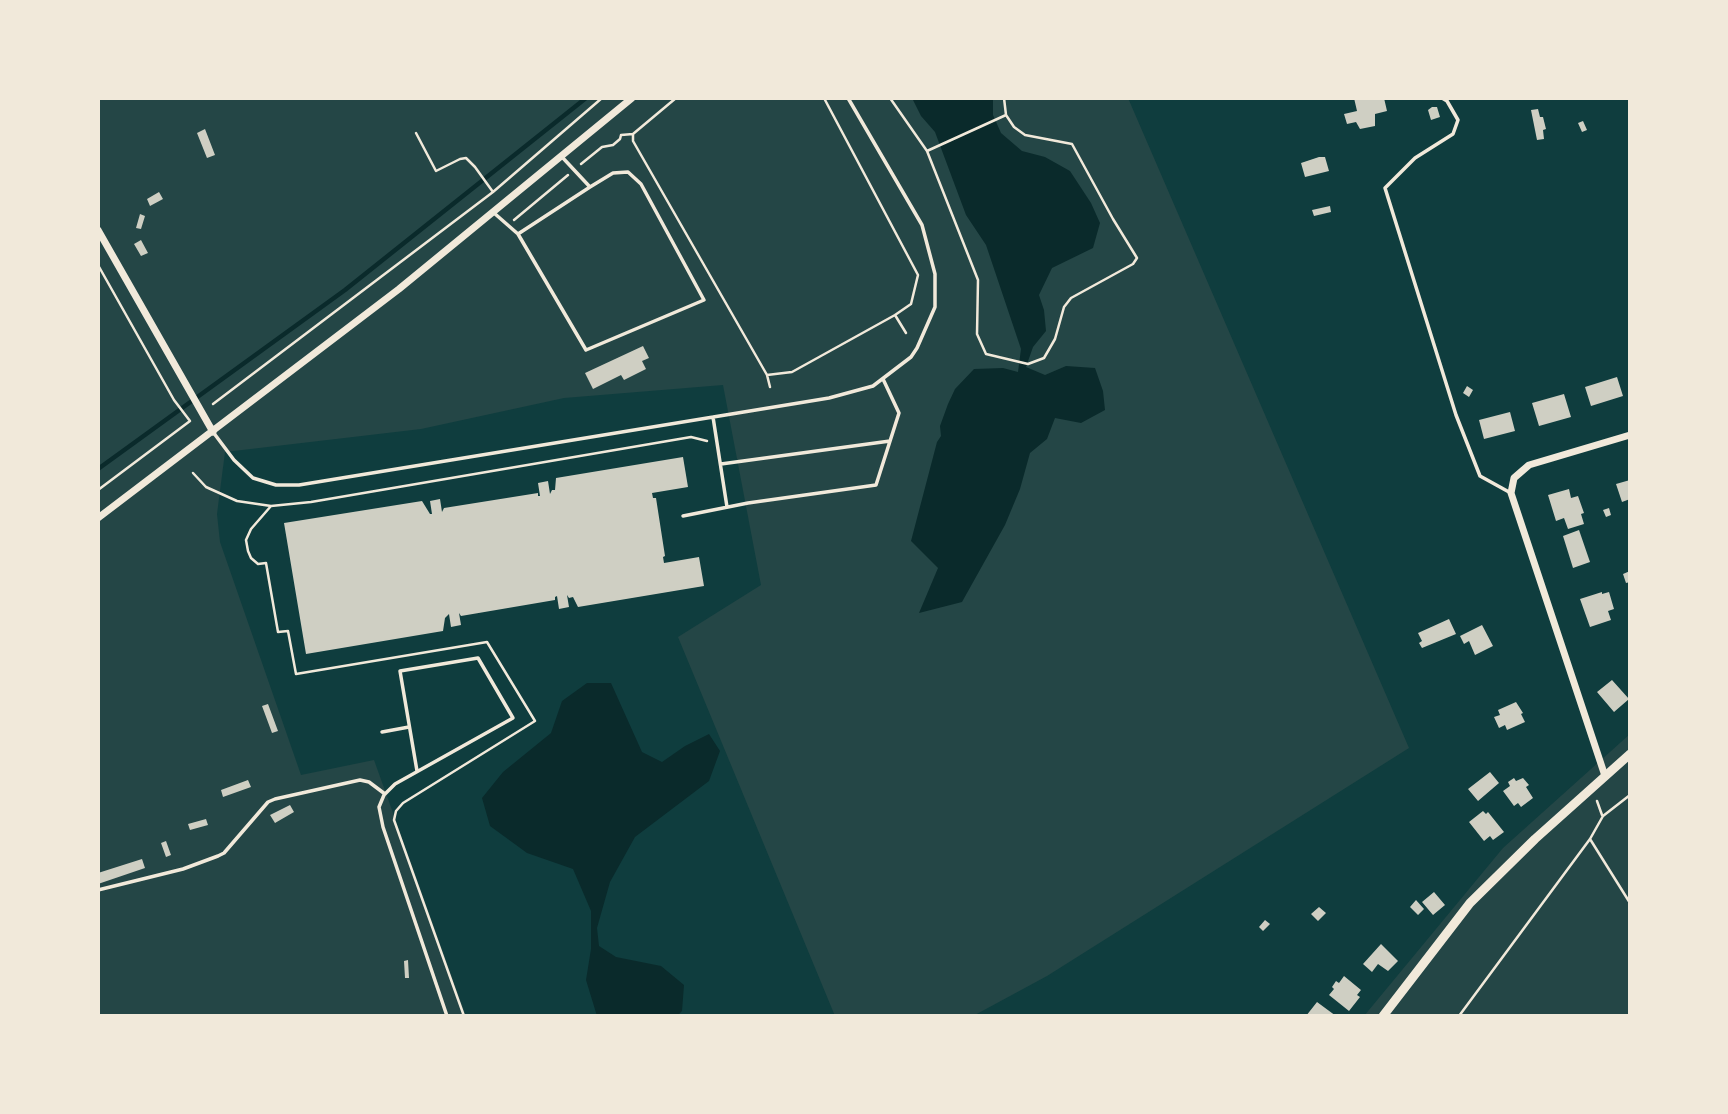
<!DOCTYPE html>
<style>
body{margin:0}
#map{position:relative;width:1728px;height:1114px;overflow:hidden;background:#0f3d3e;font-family:Inter,sans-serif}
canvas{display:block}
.frame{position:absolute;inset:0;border:100px solid #f1e9da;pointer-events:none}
</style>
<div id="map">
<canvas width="1728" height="1114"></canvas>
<div class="frame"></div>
</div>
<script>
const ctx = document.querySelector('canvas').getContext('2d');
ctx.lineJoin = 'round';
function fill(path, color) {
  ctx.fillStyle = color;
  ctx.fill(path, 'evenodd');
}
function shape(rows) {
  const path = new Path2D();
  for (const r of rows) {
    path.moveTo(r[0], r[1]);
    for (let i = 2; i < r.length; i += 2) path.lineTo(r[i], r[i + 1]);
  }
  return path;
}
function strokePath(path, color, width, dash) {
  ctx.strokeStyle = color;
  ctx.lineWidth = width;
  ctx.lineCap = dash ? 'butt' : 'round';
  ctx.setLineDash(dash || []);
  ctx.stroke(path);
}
fill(shape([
 [98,98,1128,98,1409,748,1047,976,973,1016,835,1016,678,637,761,585,723,385,564,398,421,429,225,452,217,514,220,542,301,775,374,760,466,1016,98,1016],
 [1630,734,1630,1016,1364,1016,1503,848]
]), '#244646');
fill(shape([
 [912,98,993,98,993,115,1001,133,1022,151,1045,157,1070,171,1091,203,1100,223,1093,248,1052,268,1039,295,1044,310,1046,331,1033,347,1026,367,1045,375,1066,366,1095,368,1103,391,1105,410,1081,423,1055,418,1047,439,1030,453,1020,489,1005,525,962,602,919,613,938,568,911,541,937,442,941,436,940,426,948,404,955,389,974,369,1003,368,1018,372,1021,349,986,245,966,215,935,132,921,116],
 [587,683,611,683,642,752,662,762,685,746,709,734,720,751,709,781,635,837,610,882,597,928,599,946,616,957,661,966,684,985,682,1011,677,1016,597,1016,586,980,591,949,591,911,573,869,527,853,490,826,482,798,503,772,551,733,562,701]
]), '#0a2a2b');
strokePath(shape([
 [98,469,345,290,586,98]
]), '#0a2a2b', 4.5);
fill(shape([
 [1354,98,1371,98,1372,100,1384,98,1387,111,1375,114,1375,126,1360,129,1356,122,1347,124,1344,114,1357,111],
 [1432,107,1437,107,1440,117,1431,120,1428,110],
 [1538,109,1540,117,1543,117,1546,129,1543,130,1544,139,1537,140,1531,110],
 [1583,121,1587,130,1582,132,1578,123],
 [205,129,215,155,207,158,197,133],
 [1319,157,1325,157,1329,171,1305,177,1301,163],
 [159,192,163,199,150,206,147,199],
 [1330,206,1331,212,1314,216,1312,210],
 [140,214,145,216,141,229,136,228],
 [141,240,148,253,141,256,134,244],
 [643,346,649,358,642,361,646,369,624,380,621,375,593,389,585,373],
 [1617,377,1623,396,1591,406,1585,387],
 [1467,386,1473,390,1469,397,1463,393],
 [1564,394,1571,417,1539,426,1532,403],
 [1510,412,1515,431,1484,439,1479,420],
 [683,457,688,487,652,493,653,498,656,498,665,556,663,557,664,563,699,557,704,586,578,607,573,597,569,598,567,595,569,607,559,609,557,596,555,597,555,600,461,616,459,613,461,625,451,627,449,614,445,618,443,631,306,654,284,523,422,501,430,514,432,514,430,501,440,499,442,512,444,508,538,493,538,496,540,496,538,483,548,481,550,494,552,490,555,490,556,478],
 [1630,480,1630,499,1622,502,1616,484],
 [1569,489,1571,498,1578,496,1584,513,1581,514,1584,524,1568,529,1564,518,1556,521,1548,495],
 [1609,508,1611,515,1606,517,1603,510],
 [1579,530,1590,562,1573,568,1563,536],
 [1630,571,1630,582,1626,583,1623,574],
 [1602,592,1602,594,1609,592,1614,609,1608,611,1611,620,1590,627,1580,599],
 [1449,619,1456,634,1422,648,1419,643,1422,641,1418,633],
 [1482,625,1493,646,1475,655,1469,641,1464,644,1460,636],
 [1612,680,1629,699,1614,712,1597,692],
 [1516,702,1523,713,1521,714,1525,722,1507,730,1505,725,1499,728,1494,717,1500,715,1498,710],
 [268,704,278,731,272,733,262,706],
 [1490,772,1499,783,1478,801,1468,789],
 [1514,778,1516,781,1523,778,1529,785,1526,787,1533,798,1521,807,1518,803,1514,806,1503,791,1510,786,1508,782],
 [248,780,251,787,223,797,221,790],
 [290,805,294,812,275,823,270,815],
 [1483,811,1486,814,1488,812,1504,832,1493,840,1490,836,1484,841,1469,822],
 [206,819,208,825,190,830,188,824],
 [166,841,171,855,166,857,161,843],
 [142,859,145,868,98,884,98,873],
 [1434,892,1445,905,1433,915,1422,902],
 [1416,900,1424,909,1418,915,1410,907],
 [1319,907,1326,913,1318,921,1311,914],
 [1265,920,1270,924,1263,931,1259,927],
 [1381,944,1398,961,1388,971,1378,964,1372,972,1363,964],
 [408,960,409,978,405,978,404,961],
 [1344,976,1361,990,1357,995,1360,997,1349,1011,1329,995,1334,989,1332,987,1336,981,1339,983],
 [1317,1002,1336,1016,1306,1016]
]), '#cfcfc3');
strokePath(shape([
 [824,98,918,275,911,304,895,315],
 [890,98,927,151,978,280,977,334,986,354,1028,364,1044,358,1055,339,1064,307,1071,298,1133,264,1137,258,1113,219,1072,144,1025,135,1014,127,1006,115,1004,98],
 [416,133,436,171,460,159,466,158,475,167,493,192],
 [633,134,633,141,767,375,770,387],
 [927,151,1006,115],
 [581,164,602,147,613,145,620,139,621,135,633,134,676,98],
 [514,220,568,175],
 [98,265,174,400,190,421,98,490],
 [767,375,792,372,895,315,906,333],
 [213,404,493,192,602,98],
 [193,473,206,487,237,501,271,506,311,502,691,437,707,441],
 [271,506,251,529,246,540,248,551,251,558,258,564,266,563,278,632,288,631,296,674,487,642,535,721,403,803,396,811,394,820,464,1016],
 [1630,795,1603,816,1590,839,1630,903],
 [1597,801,1602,815],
 [1459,1016,1590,839]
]), '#f1e9da', 2.5);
strokePath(shape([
 [1442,98,1447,101,1458,120,1453,134,1415,158,1385,188,1456,415,1480,476,1509,492],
 [494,213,518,234,586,350,704,300,641,184,628,172,613,173,590,187,562,157],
 [518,234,590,187],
 [713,417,727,507],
 [213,432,234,460,253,478,276,485,299,485,829,398,873,386,911,357,917,348,935,307,935,274,922,225,848,98],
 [721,464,890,441],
 [683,516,748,503,876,485,899,413,883,379],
 [382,732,409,727],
 [417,771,400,671,478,658,513,718,395,784,384,795,379,807,383,827,447,1016],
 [98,890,183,869,218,856,224,853,268,802,275,799,360,780,369,782,385,794]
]), '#f1e9da', 3.5);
strokePath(shape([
 [98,230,213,432],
 [98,518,399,289,632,98],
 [1605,776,1511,493,1514,478,1529,465,1630,435]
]), '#f1e9da', 7);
strokePath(shape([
 [1383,1016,1470,903,1535,839,1630,754]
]), '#f1e9da', 9);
</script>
